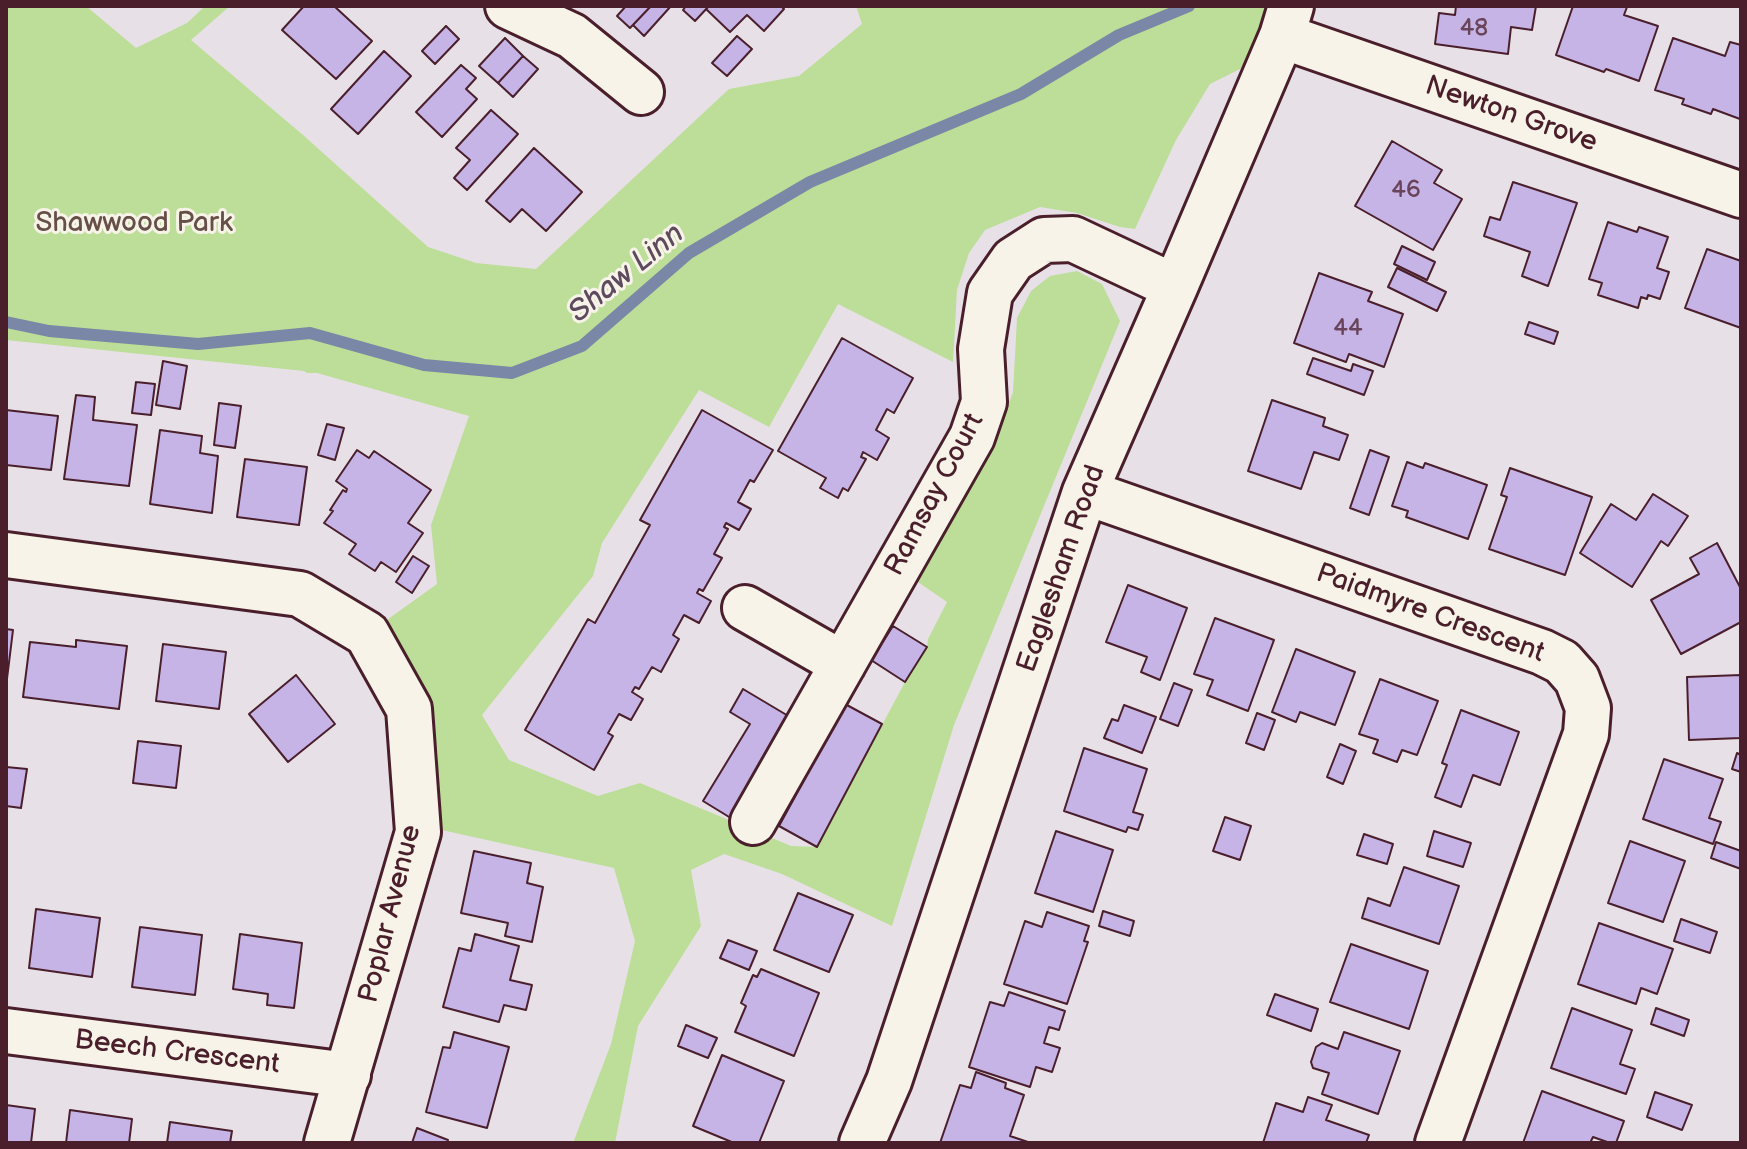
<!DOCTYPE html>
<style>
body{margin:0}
#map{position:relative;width:1747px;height:1149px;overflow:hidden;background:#e8e0e7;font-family:"Balsamiq Sans",sans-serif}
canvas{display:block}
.frame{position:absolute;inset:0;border:8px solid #4a1f2b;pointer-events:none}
</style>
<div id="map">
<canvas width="1747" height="1149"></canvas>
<div class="frame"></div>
</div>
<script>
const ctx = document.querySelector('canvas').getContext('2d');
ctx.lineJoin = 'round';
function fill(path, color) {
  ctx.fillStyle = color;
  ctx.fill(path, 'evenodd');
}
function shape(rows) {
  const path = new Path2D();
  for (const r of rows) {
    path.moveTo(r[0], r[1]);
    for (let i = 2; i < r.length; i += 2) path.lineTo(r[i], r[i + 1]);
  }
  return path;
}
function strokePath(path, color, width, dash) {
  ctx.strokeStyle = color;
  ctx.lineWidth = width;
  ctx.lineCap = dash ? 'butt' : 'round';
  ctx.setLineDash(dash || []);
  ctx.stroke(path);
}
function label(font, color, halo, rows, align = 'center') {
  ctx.font = font + ' "Balsamiq Sans",sans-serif';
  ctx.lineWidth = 6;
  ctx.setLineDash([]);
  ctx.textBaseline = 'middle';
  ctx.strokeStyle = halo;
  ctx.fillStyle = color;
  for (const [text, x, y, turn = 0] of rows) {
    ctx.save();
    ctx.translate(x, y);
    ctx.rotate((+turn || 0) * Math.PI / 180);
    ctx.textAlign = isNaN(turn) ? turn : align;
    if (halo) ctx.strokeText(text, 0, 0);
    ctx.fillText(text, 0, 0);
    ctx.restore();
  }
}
fill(shape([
 [6,6,86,6,136,48,187,23,205,6,230,6,191,40,303,135,428,247,476,263,536,269,729,89,799,76,862,24,856,6,1267,6,1246,66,1210,84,1176,140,1135,229,1120,227,1077,213,1040,207,985,230,969,253,957,290,953,362,838,304,769,427,699,390,602,543,593,576,482,715,509,760,598,796,640,783,791,846,817,847,905,682,927,647,928,639,947,602,915,580,981,450,1000,427,1013,392,1017,318,1031,291,1050,276,1077,271,1102,284,1120,321,954,725,892,926,782,874,724,854,691,870,701,926,638,1026,615,1143,573,1143,611,1044,635,941,614,868,437,829,438,754,428,697,384,622,437,584,431,525,469,416,317,373,307,373,304,371,6,340]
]), '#bcde98');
strokePath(shape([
 [6,322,49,331,198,344,310,333,424,365,512,373,582,346,689,253,810,182,1021,94,1119,35,1189,6]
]), '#7b87a6', 12);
const building = shape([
 [304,6,334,6,372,41,336,79,282,30,304,6],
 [626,6,651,6,630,28,617,16,626,6],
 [651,6,671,6,644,36,633,25,651,6],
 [686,6,709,6,695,21,683,10,686,6],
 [709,6,781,6,784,9,764,31,747,15,730,32,706,9,709,6],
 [1456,6,1536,6,1532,30,1511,27,1508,54,1435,44,1439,13,1455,15,1456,6],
 [1573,6,1622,6,1627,7,1624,15,1658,26,1639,81,1606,69,1604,72,1556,55,1573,6],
 [446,26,459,39,435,64,422,51,446,26],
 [737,36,752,49,727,76,712,63,737,36],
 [505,38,523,56,498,83,479,66,505,38],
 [1673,38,1725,56,1730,42,1741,45,1740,119,1713,109,1711,114,1682,104,1684,99,1655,90,1673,38],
 [384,51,411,76,358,134,331,109,384,51],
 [523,56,538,69,513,97,498,83,523,56],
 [461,65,476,78,466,89,477,99,442,137,416,112,461,65],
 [491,110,518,134,467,190,454,178,470,160,456,148,491,110],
 [1392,141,1442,170,1434,183,1462,199,1433,250,1355,206,1392,141],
 [534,148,582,192,546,231,522,209,510,222,486,201,534,148],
 [1513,182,1577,203,1548,286,1522,276,1530,252,1484,236,1490,217,1500,220,1513,182],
 [1608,222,1637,232,1639,227,1668,237,1657,268,1669,272,1660,299,1648,295,1647,299,1641,297,1638,308,1598,295,1602,283,1589,279,1608,222],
 [1402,246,1435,262,1427,280,1394,264,1402,246],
 [1707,249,1741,261,1741,328,1685,308,1707,249],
 [1397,268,1446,292,1437,311,1388,287,1397,268],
 [1319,273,1372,292,1368,301,1403,314,1384,367,1349,354,1346,362,1294,343,1319,273],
 [1529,322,1558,332,1554,344,1525,334,1529,322],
 [842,338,913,378,894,413,887,409,876,430,889,438,877,460,863,452,861,457,866,459,848,491,843,488,838,498,820,488,826,478,778,451,842,338],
 [1313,358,1351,371,1353,364,1373,371,1364,395,1307,374,1313,358],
 [163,361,187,366,180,409,156,405,163,361],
 [136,382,155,384,151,415,132,413,136,382],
 [76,395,95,397,93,420,137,425,129,486,64,479,76,395],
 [1272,400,1325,418,1323,426,1348,435,1339,460,1314,452,1301,489,1248,471,1272,400],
 [219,403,241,406,235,448,214,445,219,403],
 [6,410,58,416,51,470,6,465,6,410],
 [702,410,773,450,754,482,750,480,738,502,751,509,739,530,726,523,724,527,728,529,714,554,722,558,703,591,699,589,697,593,711,601,699,623,684,615,673,635,679,639,661,672,652,667,639,689,635,687,632,692,643,699,631,720,619,714,608,733,613,736,594,770,525,730,588,619,595,623,650,525,640,520,702,410],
 [327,424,344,428,335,460,318,455,327,424],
 [160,430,202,436,200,453,218,456,212,513,150,504,160,430],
 [357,450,369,458,374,451,431,490,408,523,423,533,396,572,381,562,375,571,349,554,356,544,324,523,333,511,330,510,343,490,346,492,347,489,336,481,357,450],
 [1370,450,1389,457,1369,515,1350,508,1370,450],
 [245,459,307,467,299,525,237,517,245,459],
 [1407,462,1423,468,1425,463,1487,485,1468,539,1406,517,1408,511,1392,506,1407,462],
 [1510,468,1592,497,1565,575,1489,549,1507,497,1501,495,1510,468],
 [1653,494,1688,516,1668,546,1661,541,1632,587,1580,553,1611,504,1636,520,1653,494],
 [1717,543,1741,589,1741,622,1681,654,1651,600,1699,574,1690,558,1717,543],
 [413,556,429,566,412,593,396,582,413,556],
 [1128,585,1187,608,1160,680,1141,672,1147,657,1106,642,1128,585],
 [1215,618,1274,640,1248,711,1207,695,1213,680,1194,674,1215,618],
 [893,626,927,647,905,682,871,660,893,626],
 [6,629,13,630,6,687,6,629],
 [76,640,127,646,119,709,23,697,30,642,76,647,76,640],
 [163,644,226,652,219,709,156,701,163,644],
 [1296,649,1355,672,1335,725,1300,712,1296,722,1272,712,1296,649],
 [296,675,335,724,288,762,249,714,296,675],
 [1741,675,1741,738,1689,740,1687,677,1741,675],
 [1380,679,1438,701,1417,755,1402,750,1397,762,1373,753,1378,740,1359,734,1380,679],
 [1174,683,1192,690,1178,726,1160,719,1174,683],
 [743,689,795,720,734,820,703,801,750,724,730,712,743,689],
 [845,704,882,724,817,847,779,826,845,704],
 [1124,705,1156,717,1142,753,1104,738,1112,719,1118,721,1124,705],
 [1461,710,1519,732,1500,785,1473,775,1461,807,1435,797,1447,765,1442,763,1461,710],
 [1257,713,1275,720,1264,750,1246,743,1257,713],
 [138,741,181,746,176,788,133,783,138,741],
 [1340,744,1356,751,1343,784,1327,777,1340,744],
 [1084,748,1147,769,1133,812,1143,815,1138,830,1128,827,1126,832,1064,811,1084,748],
 [1737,753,1741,755,1741,772,1732,769,1737,753],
 [1664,759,1723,779,1709,818,1721,822,1713,844,1643,819,1664,759],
 [6,767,27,769,21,808,6,806,6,767],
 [1225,817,1251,826,1240,860,1213,851,1225,817],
 [1056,831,1113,850,1093,912,1035,893,1056,831],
 [1434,831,1471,843,1463,867,1427,856,1434,831],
 [1364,834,1393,844,1387,864,1357,855,1364,834],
 [1630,841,1685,861,1663,922,1608,903,1630,841],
 [1716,842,1741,851,1741,869,1711,858,1716,842],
 [474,851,531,863,527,883,543,887,532,942,505,936,508,923,461,913,474,851],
 [1404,867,1459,886,1439,944,1362,918,1368,898,1390,906,1404,867],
 [798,893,853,915,829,972,774,950,798,893],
 [36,909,100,918,92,977,29,968,36,909],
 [1103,911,1134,921,1130,936,1099,926,1103,911],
 [1047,912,1089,926,1084,941,1088,942,1067,1004,1004,984,1025,921,1042,927,1047,912],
 [1681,919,1717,932,1710,953,1674,941,1681,919],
 [1599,923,1673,949,1657,994,1641,988,1636,1004,1578,984,1599,923],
 [140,927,202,935,195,995,132,987,140,927],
 [240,934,302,943,294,1008,267,1005,268,994,233,989,240,934],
 [475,934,519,946,510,980,532,985,526,1010,504,1005,499,1022,443,1007,459,948,471,951,475,934],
 [728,940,757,951,749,970,720,958,728,940],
 [1351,944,1428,971,1409,1029,1330,1002,1351,944],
 [761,969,819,993,794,1056,735,1032,746,1006,741,1003,753,975,757,977,761,969],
 [1009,992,1065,1011,1059,1030,1049,1027,1044,1043,1060,1048,1052,1072,1036,1067,1030,1087,969,1067,990,1002,1004,1006,1009,992],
 [1275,994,1318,1009,1311,1031,1267,1015,1275,994],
 [1572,1008,1632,1030,1620,1064,1635,1069,1626,1094,1551,1068,1572,1008],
 [1656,1008,1689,1020,1684,1036,1651,1024,1656,1008],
 [686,1025,717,1038,708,1058,678,1046,686,1025],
 [454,1032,509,1047,487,1128,426,1112,443,1047,450,1048,454,1032],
 [1344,1032,1400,1051,1378,1114,1322,1094,1329,1073,1313,1068,1311,1062,1316,1047,1322,1043,1338,1049,1344,1032],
 [722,1055,784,1081,759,1143,734,1143,693,1126,722,1055],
 [976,1072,1006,1083,1005,1088,1024,1095,1010,1136,1028,1142,1027,1143,940,1143,960,1085,971,1088,976,1072],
 [1542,1091,1624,1121,1616,1143,1610,1143,1593,1137,1590,1143,1523,1143,1542,1091],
 [1655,1092,1692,1105,1682,1130,1647,1117,1655,1092],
 [1308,1097,1332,1105,1326,1120,1369,1135,1366,1143,1263,1143,1276,1103,1303,1112,1308,1097],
 [6,1105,35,1109,31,1143,6,1143,6,1105],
 [70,1110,132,1119,129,1143,66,1143,70,1110],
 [170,1122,232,1131,230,1143,167,1143,170,1122],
 [417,1128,448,1140,447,1143,412,1143,417,1128]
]);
fill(building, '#c5b4e5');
strokePath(building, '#4a1f2b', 2);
const minor = shape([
 [508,6,572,36,641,92],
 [1282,36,1741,195],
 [1085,492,1542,652,1562,662,1577,679,1588,708,1586,734,1438,1143],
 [6,555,300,594,367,634,409,709,418,832,327,1143],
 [745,608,843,664],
 [753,822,972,437,984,402,981,349,990,293,1013,260,1044,240,1073,239,1175,287],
 [6,1031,348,1075],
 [862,1143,889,1081,1085,492,1175,287,1282,36,1291,6]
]);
strokePath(minor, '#4a1f2b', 50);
strokePath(minor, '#f7f3e8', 44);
label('24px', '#69445a', null, [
 ["48",1474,29],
 ["46",1406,191],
 ["44",1348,329]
]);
label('28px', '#4a1f2b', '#f7f3e8', [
 ["Newton Grove",1511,115,19],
 ["Ramsay Court",935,495,-62],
 ["Eaglesham Road",1062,569,-71],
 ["Paidmyre Crescent",1430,614,20],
 ["Poplar Avenue",391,914,-76],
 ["Beech Crescent",177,1053,7]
]);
label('28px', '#664f46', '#f7f3e8', [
 ["Shawwood Park",134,224]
]);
label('italic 30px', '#5e4a5e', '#f7f3e8', [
 ["Shaw Linn",627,274,-39]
]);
</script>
